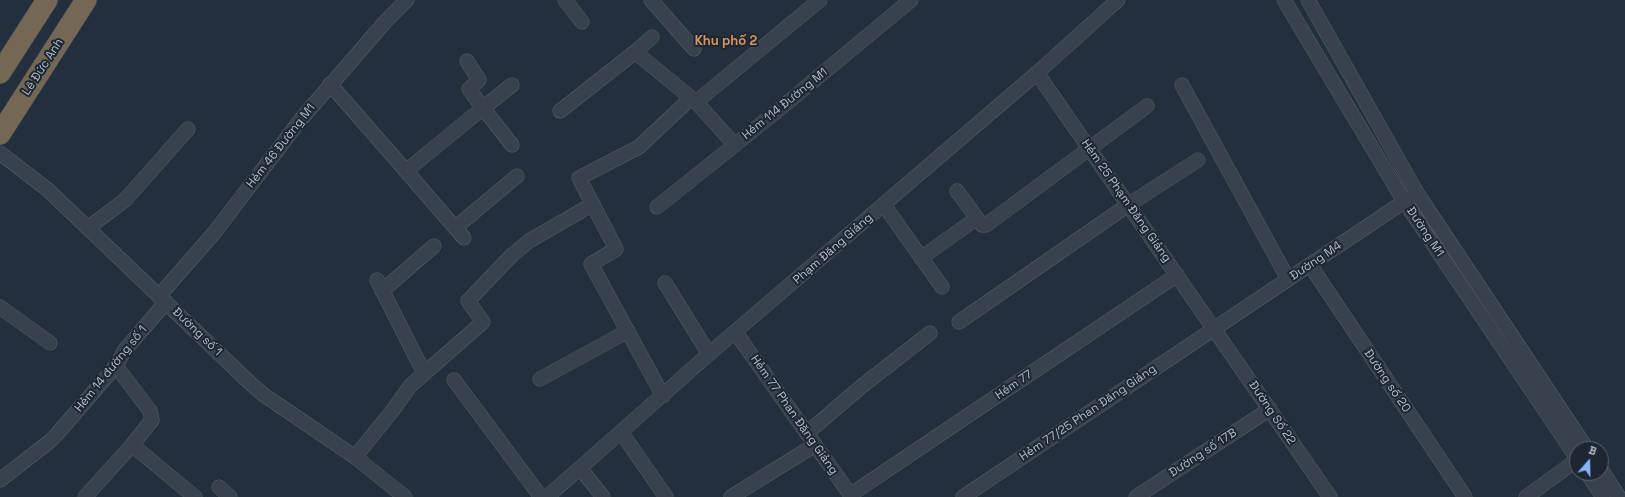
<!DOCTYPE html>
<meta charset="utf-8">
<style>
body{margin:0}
#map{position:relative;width:1625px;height:497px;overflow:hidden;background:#242f3e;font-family:"Space Grotesk",sans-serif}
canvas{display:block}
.north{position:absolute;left:1569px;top:441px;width:40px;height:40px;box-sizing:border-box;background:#1d2633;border:1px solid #59626f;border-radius:50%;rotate:20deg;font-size:11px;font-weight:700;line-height:16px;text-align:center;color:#b4bcc9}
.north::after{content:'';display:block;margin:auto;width:14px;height:18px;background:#8ab4f8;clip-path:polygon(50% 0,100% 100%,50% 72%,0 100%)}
</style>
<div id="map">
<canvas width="1625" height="497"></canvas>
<div class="north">B</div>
</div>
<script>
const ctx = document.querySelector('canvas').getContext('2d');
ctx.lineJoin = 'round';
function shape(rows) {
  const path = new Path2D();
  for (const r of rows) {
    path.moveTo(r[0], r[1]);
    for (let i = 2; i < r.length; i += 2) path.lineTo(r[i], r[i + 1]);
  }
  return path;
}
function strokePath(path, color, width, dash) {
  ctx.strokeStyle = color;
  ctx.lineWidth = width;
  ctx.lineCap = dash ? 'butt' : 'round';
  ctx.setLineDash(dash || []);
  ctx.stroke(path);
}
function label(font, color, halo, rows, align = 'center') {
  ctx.font = font + ' "Space Grotesk",sans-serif';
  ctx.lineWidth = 4;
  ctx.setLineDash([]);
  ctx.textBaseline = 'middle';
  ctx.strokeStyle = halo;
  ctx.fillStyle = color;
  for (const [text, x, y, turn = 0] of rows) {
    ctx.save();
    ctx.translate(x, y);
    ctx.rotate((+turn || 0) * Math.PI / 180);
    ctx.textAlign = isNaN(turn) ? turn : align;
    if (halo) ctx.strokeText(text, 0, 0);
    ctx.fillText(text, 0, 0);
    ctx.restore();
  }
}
const minor = shape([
 [565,0,582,22],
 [651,0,694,49],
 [1284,0,1404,201,1577,458],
 [1308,0,1417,193,1587,449],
 [635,52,652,37],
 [467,61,479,80,469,89,483,108,512,85],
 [1037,73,1330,497],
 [330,84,406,171,483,108,512,145],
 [1182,85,1288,279],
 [696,102,735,145],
 [560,111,635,52,696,102,820,0],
 [0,153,48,190,251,384,264,395,355,457,405,497],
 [406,171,464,238],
 [957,191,982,225,986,225,1147,106],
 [884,205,942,287],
 [657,207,776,112,911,0],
 [88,228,125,200,188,129],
 [455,228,517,176],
 [921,258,977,218],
 [1310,265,1465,497],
 [377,280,424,373],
 [665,283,709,354],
 [382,291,434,246],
 [159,296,214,233,302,118,385,22,407,0],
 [0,307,50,343],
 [959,322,1128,205,1198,160],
 [736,333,852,497],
 [540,379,628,331],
 [454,380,541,497],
 [663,396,591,264,616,249,579,178,639,147,691,98],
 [621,432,666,497],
 [807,433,862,386,930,333],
 [132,445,195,497],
 [355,457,393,410,410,386,483,322,468,301,512,255,529,241,593,204],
 [580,468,603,497],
 [1601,469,1619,497],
 [1587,473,1603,497],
 [0,480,49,442,57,434,116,366,124,351,166,302],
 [219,487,230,497],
 [850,495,1177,275],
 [85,497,132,445,152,420,150,411,116,366],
 [547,497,709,354,1037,73,1118,0],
 [731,497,815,445],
 [963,497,1417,193],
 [1136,497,1270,409],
 [1526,497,1577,460]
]);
const highway = shape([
 [0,73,47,0],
 [0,134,86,0]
]);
strokePath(minor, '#565f6c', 15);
strokePath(highway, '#434c59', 22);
strokePath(minor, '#38414e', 14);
strokePath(highway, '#746855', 21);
label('12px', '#b4bcc9', '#1d2633', [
 ["Lê Đức Anh",43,67,-57],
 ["Hẻm 114 Đường M1",785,104,-39],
 ["Hẻm 46 Đường M1",281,146,-52],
 ["Hẻm 25 Phạm Đăng Giảng",1126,201,55],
 ["Đường M1",1425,232,56],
 ["Phạm Đăng Giảng",833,249,-41],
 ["Đường M4",1316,261,-34],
 ["Đường số 1",197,332,44],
 ["Hẻm 14 đường số 1",111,369,-51],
 ["Đường số 20",1387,381,56],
 ["Hẻm 77",1014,385,-34],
 ["Hẻm 77/25 Phan Đăng Giảng",1088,413,-34],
 ["Đường Số 22",1272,413,56],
 ["Hẻm 77 Phan Đăng Giảng",794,415,55],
 ["Đường số 17B",1203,453,-33]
]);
label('bold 13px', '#d59563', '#1d2633', [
 ["Khu phố 2",726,41]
]);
</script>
